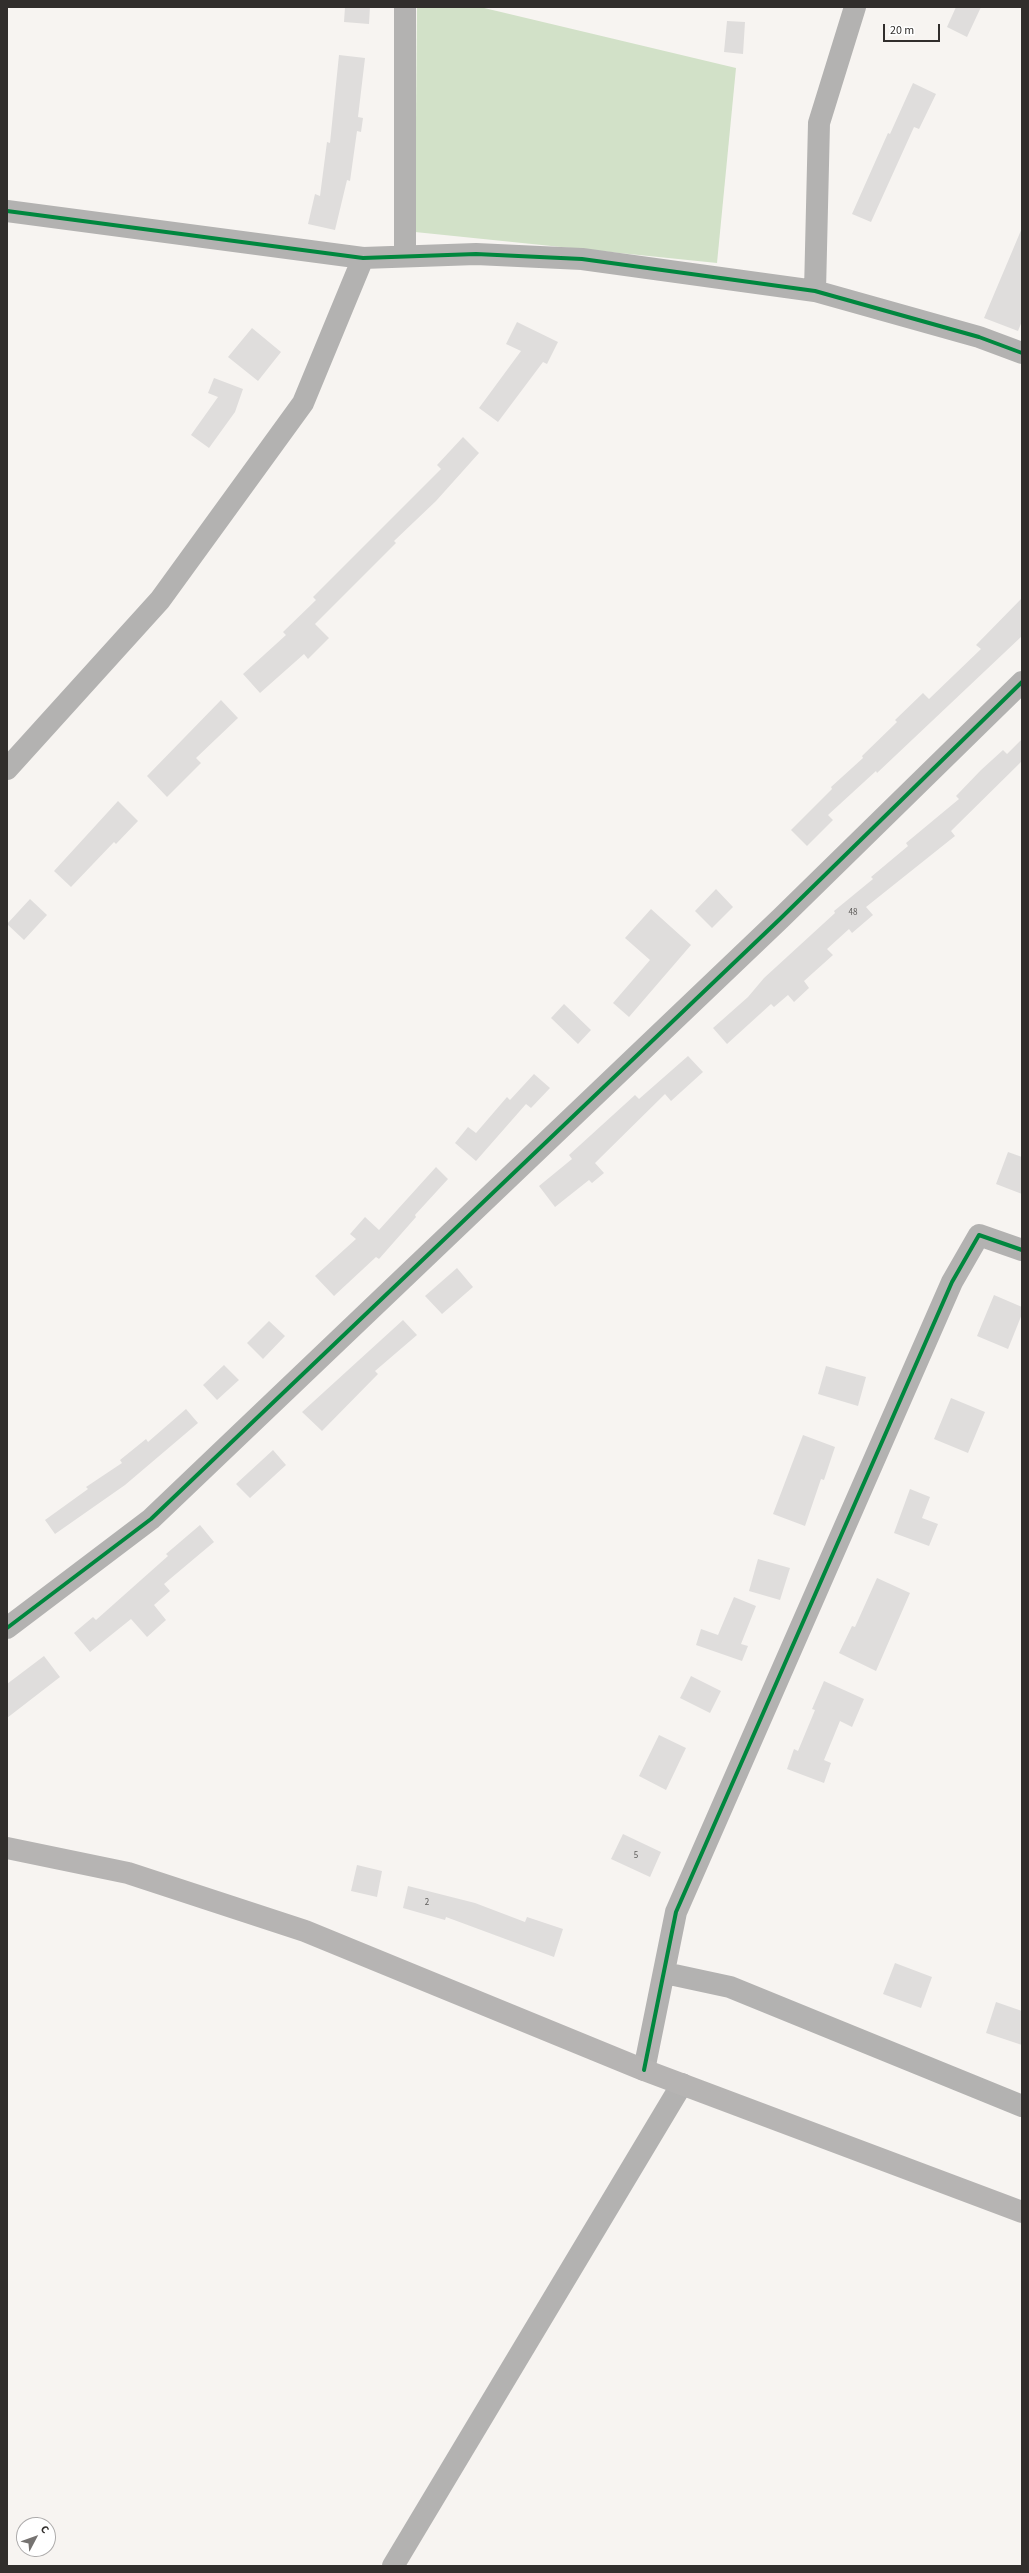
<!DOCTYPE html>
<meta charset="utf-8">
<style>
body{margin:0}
#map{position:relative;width:1029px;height:2573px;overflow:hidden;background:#f7f4f1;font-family:"Source Sans 3",sans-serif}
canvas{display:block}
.frame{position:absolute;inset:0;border:8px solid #312e2c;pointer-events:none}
.north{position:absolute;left:16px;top:2517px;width:40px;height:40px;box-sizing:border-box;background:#fff;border:1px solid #adabab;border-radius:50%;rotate:49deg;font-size:11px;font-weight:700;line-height:16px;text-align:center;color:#312e2c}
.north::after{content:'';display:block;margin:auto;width:14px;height:18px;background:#767371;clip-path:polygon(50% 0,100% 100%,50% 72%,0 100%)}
.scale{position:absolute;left:883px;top:24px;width:57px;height:18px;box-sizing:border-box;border:2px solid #312e2c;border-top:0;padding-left:5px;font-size:12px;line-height:14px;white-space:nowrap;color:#312e2c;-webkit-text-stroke:3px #fff;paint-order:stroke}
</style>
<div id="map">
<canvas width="1029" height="2573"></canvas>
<div class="frame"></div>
<div class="north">С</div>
<div class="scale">20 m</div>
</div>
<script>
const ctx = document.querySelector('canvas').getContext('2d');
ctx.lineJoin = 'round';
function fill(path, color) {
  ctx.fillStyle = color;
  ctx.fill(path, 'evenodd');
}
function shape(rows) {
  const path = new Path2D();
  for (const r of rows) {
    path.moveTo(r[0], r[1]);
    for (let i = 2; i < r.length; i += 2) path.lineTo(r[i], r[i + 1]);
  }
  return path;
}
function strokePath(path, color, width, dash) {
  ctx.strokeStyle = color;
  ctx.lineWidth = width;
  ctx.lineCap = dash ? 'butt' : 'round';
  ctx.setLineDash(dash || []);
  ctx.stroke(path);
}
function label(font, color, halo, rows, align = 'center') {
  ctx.font = font + ' "Source Sans 3",sans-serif';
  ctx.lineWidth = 3;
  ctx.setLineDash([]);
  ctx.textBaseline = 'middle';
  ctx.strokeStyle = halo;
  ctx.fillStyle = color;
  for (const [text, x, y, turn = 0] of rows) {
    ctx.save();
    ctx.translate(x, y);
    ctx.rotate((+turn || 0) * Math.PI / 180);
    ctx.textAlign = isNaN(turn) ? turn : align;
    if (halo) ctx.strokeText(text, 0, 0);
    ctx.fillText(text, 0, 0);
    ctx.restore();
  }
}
fill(shape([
 [417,7,480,7,736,68,717,263,415,232]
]), '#d2e1c8');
fill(shape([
 [345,7,370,7,369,24,344,22],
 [956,7,981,7,967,37,947,27],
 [727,21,745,22,743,54,724,52],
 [339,55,365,58,358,117,363,118,361,132,357,131,350,181,347,180,335,230,308,224,315,194,320,196,327,142,330,143],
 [913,83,936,94,919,129,914,127,871,222,852,214,888,133,890,134],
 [1022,228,1022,321,1018,331,984,318],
 [517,322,558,342,547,364,543,362,498,422,479,408,521,351,506,344],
 [252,328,281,352,258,381,228,357],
 [214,378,243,389,235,412,209,448,191,435,218,397,208,393],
 [463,437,479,453,436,501,394,541,396,543,315,624,329,638,308,659,304,654,260,693,243,674,286,635,283,632,316,600,313,597,441,469,437,465],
 [1022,598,1022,636,877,773,876,771,828,815,833,820,807,846,791,830,832,789,831,787,863,758,862,756,897,722,895,720,923,693,929,699,981,649,976,645],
 [221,700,238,718,196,758,201,763,167,797,147,776],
 [1022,739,1022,761,951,831,955,836,866,907,873,915,852,933,849,929,827,949,833,955,804,981,809,988,794,1002,788,995,774,1007,771,1004,727,1044,713,1028,748,997,764,978,835,913,834,911,873,879,871,877,908,846,906,843,959,799,956,796,981,770,1003,750,1007,754],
 [118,801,138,821,116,844,114,842,71,887,54,871],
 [716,889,733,907,712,928,695,911],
 [30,899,47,915,24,940,7,924],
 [651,909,691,945,629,1017,613,1003,650,960,625,938],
 [564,1004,591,1030,578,1044,551,1018],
 [688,1056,703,1072,671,1101,665,1094,595,1163,604,1173,592,1183,589,1180,555,1207,539,1186,572,1159,569,1155,635,1095,639,1099],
 [534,1074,550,1088,531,1108,526,1104,476,1161,455,1143,468,1127,476,1133,507,1097,510,1100],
 [1008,1152,1022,1157,1022,1194,996,1184],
 [436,1167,448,1179,415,1215,416,1217,379,1259,376,1257,334,1296,315,1276,356,1239,350,1234,365,1217,379,1230],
 [457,1268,473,1287,442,1314,425,1296],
 [994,1295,1022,1307,1022,1314,1008,1349,977,1336],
 [403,1320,417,1335,375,1371,378,1374,322,1431,302,1412],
 [269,1321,285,1336,263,1359,247,1343],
 [224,1365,239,1380,217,1400,203,1385],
 [826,1366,866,1377,858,1406,818,1394],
 [951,1398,985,1412,968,1453,934,1439],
 [186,1409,198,1423,125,1485,55,1534,45,1520,88,1489,86,1487,122,1463,120,1460,146,1439,148,1442],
 [803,1435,835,1447,824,1480,821,1479,805,1526,773,1514],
 [273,1450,286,1465,250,1498,236,1484],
 [910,1489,930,1497,922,1518,938,1524,929,1546,894,1533],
 [200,1525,214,1542,164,1584,170,1591,154,1605,166,1620,147,1637,131,1619,90,1652,74,1633,93,1617,96,1620,168,1556,166,1554],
 [758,1559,790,1568,780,1600,749,1591],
 [877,1578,910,1593,876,1671,839,1653,852,1626,855,1627],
 [734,1597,756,1606,741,1644,748,1646,742,1661,696,1645,701,1629,718,1635],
 [44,1656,60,1677,7,1718,7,1684],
 [691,1676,721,1691,710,1713,680,1698],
 [824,1681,864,1699,852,1727,840,1721,824,1760,831,1763,824,1783,787,1769,794,1749,798,1751,815,1710,812,1709],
 [659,1735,686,1748,666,1790,639,1776],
 [623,1834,661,1852,650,1877,611,1859],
 [357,1865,382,1871,377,1897,351,1891],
 [408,1886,475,1903,525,1922,527,1917,563,1929,554,1957,446,1917,445,1920,403,1908],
 [895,1963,932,1977,921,2008,883,1994],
 [996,2002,1022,2011,1022,2045,986,2033]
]), '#dfdddc');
strokePath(shape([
 [7,211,363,258,476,254,582,259,815,291,979,337,1022,353],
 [405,255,405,7],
 [815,291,819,123,855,7],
 [7,769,160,600,303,403,363,258],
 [7,1628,151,1519,781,918,1022,682],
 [665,1973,730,1987,1022,2106],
 [644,2070,676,1912,952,1282,979,1235,1022,1250],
 [393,2566,682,2084]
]), '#b3b2b1', 22);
strokePath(shape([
 [7,1848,128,1873,305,1931,644,2070,1022,2212]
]), '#b6b4b3', 22);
strokePath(shape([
 [7,211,363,258,476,254,582,259,815,291,979,337,1022,353],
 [7,1628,151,1519,781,918,1022,682],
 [644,2070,676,1912,952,1282,979,1235,1022,1250]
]), '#00873e', 4);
label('9px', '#5e5c5a', null, [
 ["48",853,913],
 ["5",636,1856],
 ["2",427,1903]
]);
</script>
